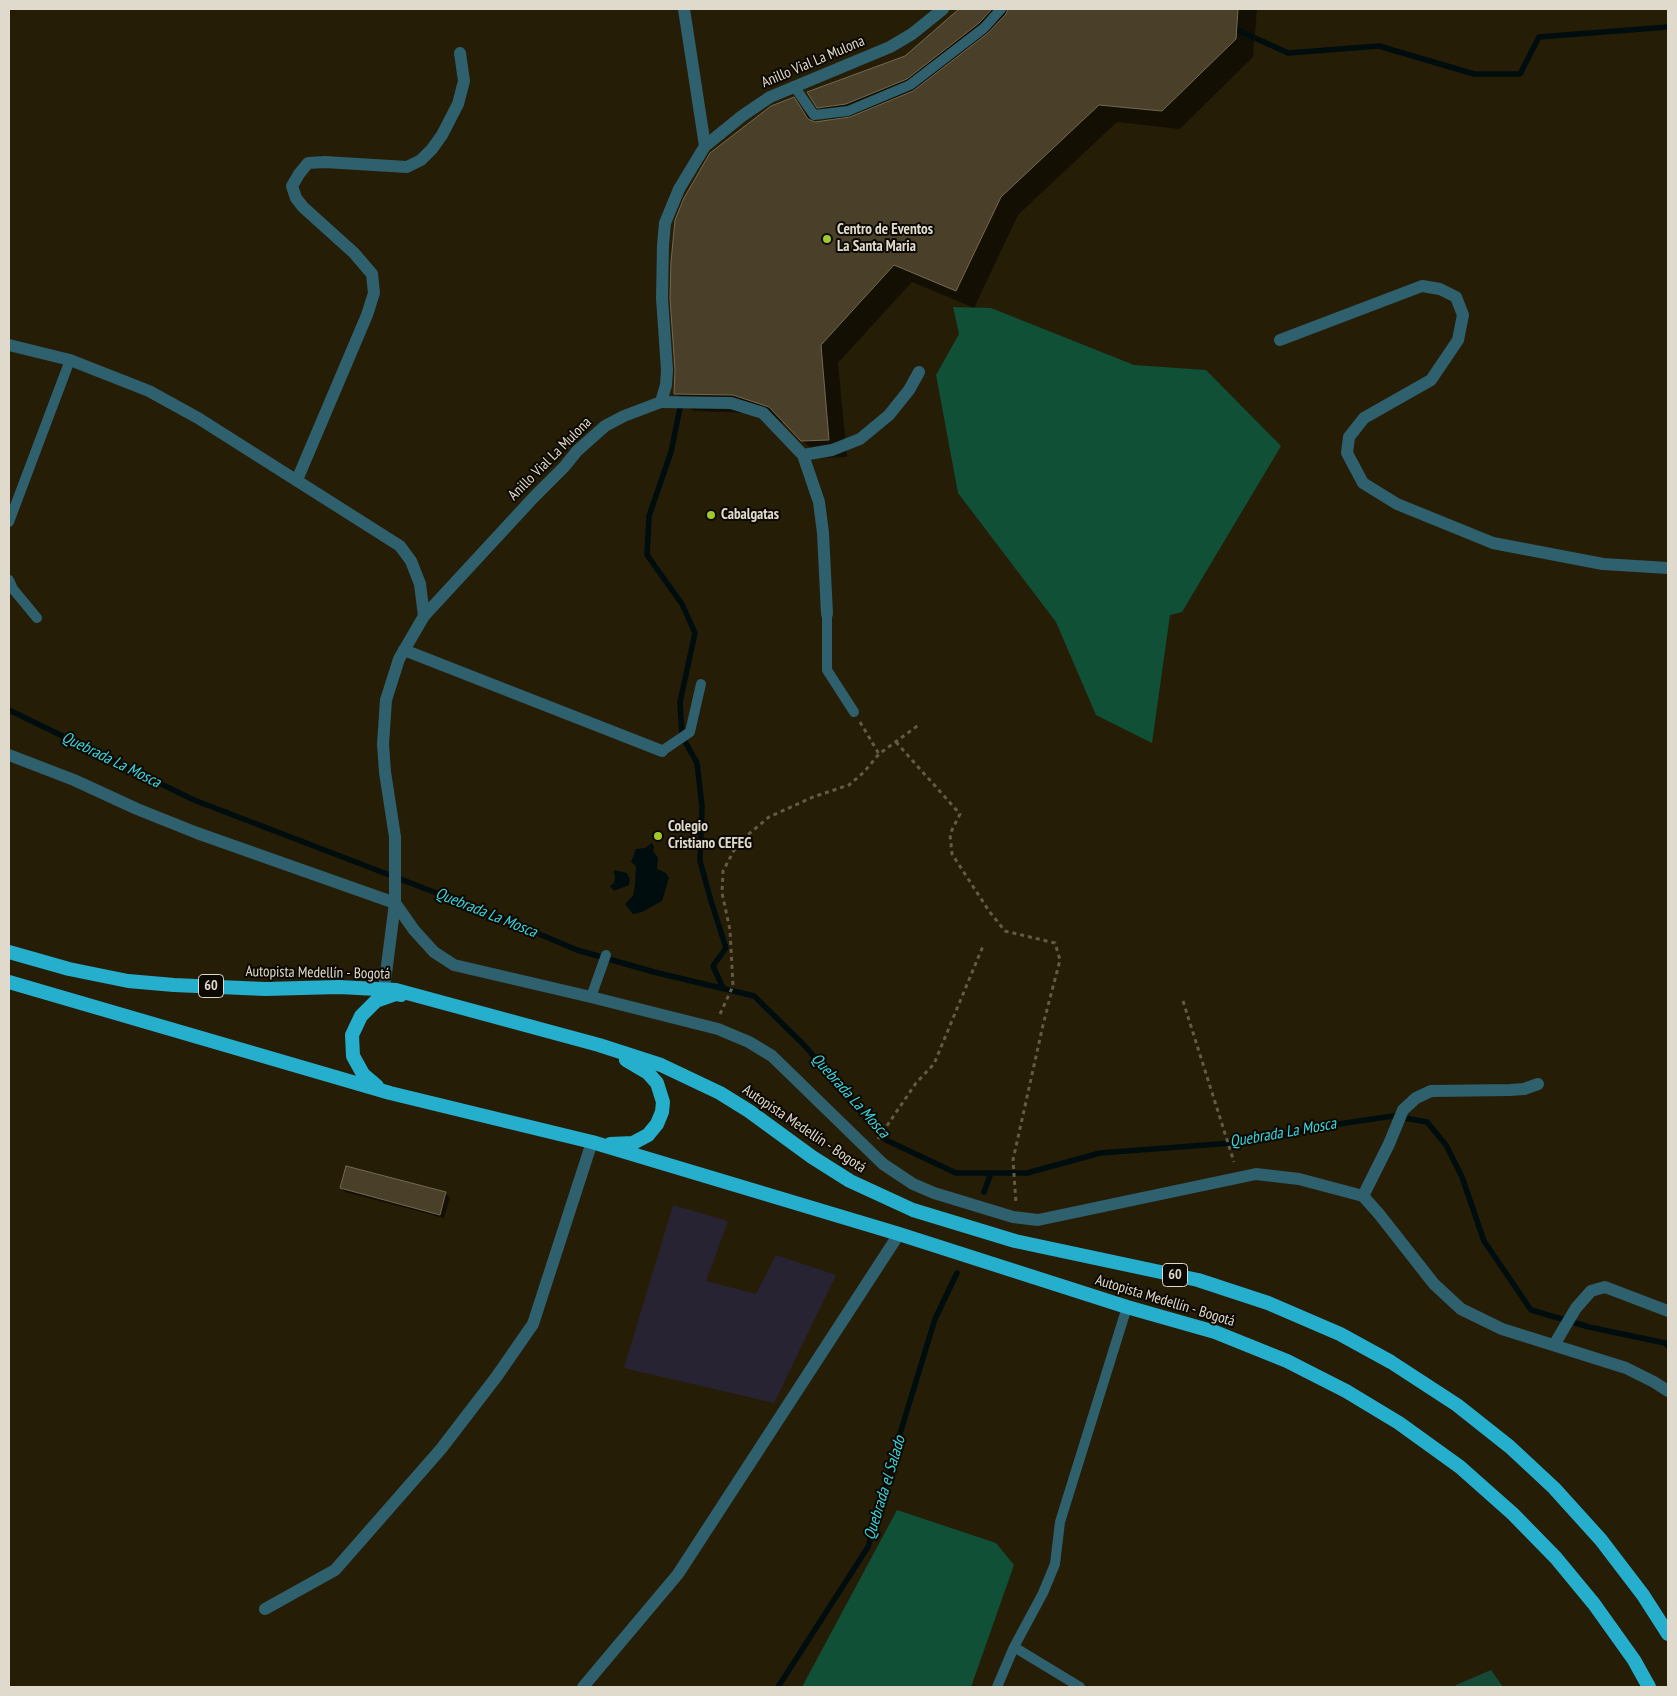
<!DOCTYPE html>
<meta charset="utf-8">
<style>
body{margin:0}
#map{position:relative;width:1677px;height:1696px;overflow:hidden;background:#261d07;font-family:"PT Sans Narrow",sans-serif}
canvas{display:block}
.frame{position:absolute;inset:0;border:10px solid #e0dacc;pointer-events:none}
</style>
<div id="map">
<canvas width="1677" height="1696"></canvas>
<div class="frame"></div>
</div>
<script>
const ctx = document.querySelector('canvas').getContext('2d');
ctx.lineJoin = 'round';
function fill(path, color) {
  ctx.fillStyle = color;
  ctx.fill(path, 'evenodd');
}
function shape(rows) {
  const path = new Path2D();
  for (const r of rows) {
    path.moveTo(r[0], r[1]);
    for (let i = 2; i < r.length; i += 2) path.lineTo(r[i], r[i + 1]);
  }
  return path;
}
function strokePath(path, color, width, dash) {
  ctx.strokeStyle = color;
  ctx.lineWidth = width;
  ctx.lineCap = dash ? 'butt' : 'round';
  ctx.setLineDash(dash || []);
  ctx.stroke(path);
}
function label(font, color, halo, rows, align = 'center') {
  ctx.font = font + ' "PT Sans Narrow",sans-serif';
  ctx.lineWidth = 4;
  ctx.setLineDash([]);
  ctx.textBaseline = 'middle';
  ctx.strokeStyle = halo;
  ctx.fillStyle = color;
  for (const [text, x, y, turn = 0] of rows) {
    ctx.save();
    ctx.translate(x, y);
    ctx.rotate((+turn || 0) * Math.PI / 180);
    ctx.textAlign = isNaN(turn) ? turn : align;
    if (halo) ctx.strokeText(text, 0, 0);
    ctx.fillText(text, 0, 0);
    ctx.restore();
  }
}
fill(shape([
 [673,1205,728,1221,706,1281,756,1294,776,1255,836,1275,774,1403,624,1368]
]), '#282332');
fill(shape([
 [1491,1670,1503,1687,1454,1687,1456,1685]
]), '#154b36');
fill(shape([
 [953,307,991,308,1134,365,1206,370,1281,446,1182,612,1170,615,1152,743,1096,715,1056,622,958,493,936,375,959,334],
 [897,1510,996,1543,1014,1565,971,1687,802,1687]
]), '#0f5037');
fill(shape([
 [652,843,654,847,653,851,658,858,657,869,666,873,669,878,662,901,642,912,633,914,625,904,633,896,635,885,636,866,631,862,636,849,645,848],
 [615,870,627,873,630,880,629,885,614,891,610,886,614,883,615,877,614,872]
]), '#000d0e');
fill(shape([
 [961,9,1257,9,1253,57,1180,129,1117,122,1018,215,974,308,912,282,838,363,847,457,820,458,787,424,752,413,693,411,675,393,793,99,815,123,832,121,818,107,906,57],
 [347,1167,446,1194,450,1198,444,1218,345,1192,341,1188]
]), '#0007');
strokePath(shape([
 [1231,27,1288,53,1379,46,1474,74,1520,74,1539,37,1668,27],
 [681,403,671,452,649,516,647,555,682,604,695,633,680,702,682,736,697,763,702,806,700,861,711,901,726,948,713,966,723,988],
 [9,710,194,800,499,917,577,950,654,972,754,996,804,1045,886,1140,956,1173,1027,1173,1100,1153,1258,1141,1325,1126,1393,1116,1427,1122,1446,1145,1462,1177,1484,1241,1531,1310,1589,1327,1665,1343,1668,1346],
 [984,1192,991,1173],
 [778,1687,868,1547,895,1450,935,1319,957,1273]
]), '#000d0e', 5.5);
const building = shape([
 [959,9,992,9,979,23,907,79,846,104,817,108,807,92,905,56,959,9],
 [1008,9,1238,9,1236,39,1162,111,1099,105,1001,197,956,291,894,265,821,345,829,440,801,441,769,407,733,395,674,394,675,370,670,298,671,262,675,220,684,198,710,153,771,106,794,97,808,119,815,122,850,117,913,91,988,33,1006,14,1008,9],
 [346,1166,446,1192,440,1215,340,1188,346,1166]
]);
fill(building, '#4a4029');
strokePath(building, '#746951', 1);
strokePath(shape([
 [860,722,879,754],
 [896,742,960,814,950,834,952,854,989,911,1005,931,1055,943,1060,960,1043,1025,1013,1160,1016,1203],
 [1183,1001,1234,1162],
 [720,1014,733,986,730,930,722,893,723,871,738,843,769,817,813,797,849,785,864,772,879,754,920,724],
 [878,1139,916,1083,934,1064,983,946]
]), '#635b47', 3, [4, 4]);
strokePath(shape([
 [794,86,814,115,848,111,910,85,984,28,1001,9],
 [9,522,70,360],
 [9,580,13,589,37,618],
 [827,614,827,670,854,712],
 [662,751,690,732,701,684],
 [591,997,606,955],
 [997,1687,1014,1647],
 [1080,1687,1014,1647,1043,1593,1055,1564,1060,1522,1127,1307]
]), '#2f606d', 10);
strokePath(shape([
 [684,9,705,146],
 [1280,340,1422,286,1440,289,1456,297,1463,315,1458,340,1431,380,1364,418,1349,437,1347,453,1363,483,1397,504,1493,543,1603,564,1668,568],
 [9,345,70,360,149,391,198,418,400,546,411,561,420,584,424,616],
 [661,402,731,403,763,413,803,455,819,502,823,533,827,614],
 [803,455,832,450,860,439,889,415,909,390,919,372],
 [297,480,367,315,374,293,372,274,354,253,303,207,296,198,292,186,299,174,308,163,325,162,407,167,421,160,432,149,442,135,458,104,464,81,460,53],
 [404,650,662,751],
 [384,989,395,903,395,863],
 [1363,1196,1389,1144,1403,1110,1416,1098,1431,1091,1510,1090,1524,1089,1538,1084],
 [1554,1345,1576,1308,1591,1291,1605,1287,1668,1311],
 [265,1609,335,1570,441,1449,497,1376,533,1324,592,1142],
 [583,1687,678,1574,899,1234]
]), '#2f606d', 12);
strokePath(shape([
 [9,755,74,780,137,809,197,833,395,903,414,930,434,952,454,965,591,997,718,1029,749,1042,772,1056,883,1164,913,1184,934,1193,1013,1217,1038,1220,1256,1174,1299,1179,1363,1196,1379,1214,1434,1284,1461,1309,1502,1329,1626,1368,1654,1382,1668,1391],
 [395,863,395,837,385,772,383,744,386,700,399,659,424,616,534,497,564,467,577,451,605,426,624,416,661,402,666,385,667,370,662,298,663,245,665,223,679,189,705,146,742,116,770,97,890,47,912,34,943,9]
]), '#2f606d', 12);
strokePath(shape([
 [9,952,69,969,128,981,174,985,265,989,339,987,396,990,599,1045,661,1065,720,1093,749,1111,812,1157,850,1181,913,1210,1015,1241,1198,1280,1268,1303,1340,1334,1391,1362,1457,1405,1510,1447,1554,1488,1601,1540,1643,1595,1668,1634],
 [9,982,390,1093,592,1142,899,1234,1127,1307,1215,1332,1287,1361,1346,1391,1399,1423,1460,1467,1513,1514,1556,1558,1594,1604,1634,1660,1649,1687],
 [377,1086,363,1074,353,1056,352,1035,361,1016,376,1001,396,994,401,995],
 [610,1144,633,1143,648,1135,657,1124,662,1112,663,1102,657,1083,648,1073,626,1060]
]), '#26aecd', 14);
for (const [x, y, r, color] of [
 [827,239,5,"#a1c92a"],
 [711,515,5,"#a1c92a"],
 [658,836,5,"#a1c92a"]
]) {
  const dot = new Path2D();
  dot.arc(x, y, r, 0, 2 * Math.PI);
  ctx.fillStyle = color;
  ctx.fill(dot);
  strokePath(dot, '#0c0802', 2);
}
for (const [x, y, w] of [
 [211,986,25],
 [1175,1275,25]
]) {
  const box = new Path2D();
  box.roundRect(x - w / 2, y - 11.5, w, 23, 4);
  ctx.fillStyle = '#0c0802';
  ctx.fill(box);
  strokePath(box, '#e0dacc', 1);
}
label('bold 14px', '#e0dacc', null, [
 ["60",211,986],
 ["60",1175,1275]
]);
label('15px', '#e0dacc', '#0c0802', [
 ["Anillo Vial La Mulona",813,62,-23],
 ["Anillo Vial La Mulona",550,459,-45],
 ["Autopista Medellín - Bogotá",318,973,1],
 ["Autopista Medellín - Bogotá",804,1129,34],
 ["Autopista Medellín - Bogotá",1165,1301,17]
]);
label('bold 15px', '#e0dacc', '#0c0802', [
 ["Centro de Eventos",837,230],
 ["La Santa Maria",837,247],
 ["Cabalgatas",721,515],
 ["Colegio",668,827],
 ["Cristiano CEFEG",668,844]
], 'left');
label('italic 16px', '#3ad6e1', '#0c0802', [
 ["Quebrada La Mosca",111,760,26],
 ["Quebrada La Mosca",486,913,22],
 ["Quebrada La Mosca",850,1096,48],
 ["Quebrada La Mosca",1283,1133,-10],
 ["Quebrada el Salado",885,1488,-73]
]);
</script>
